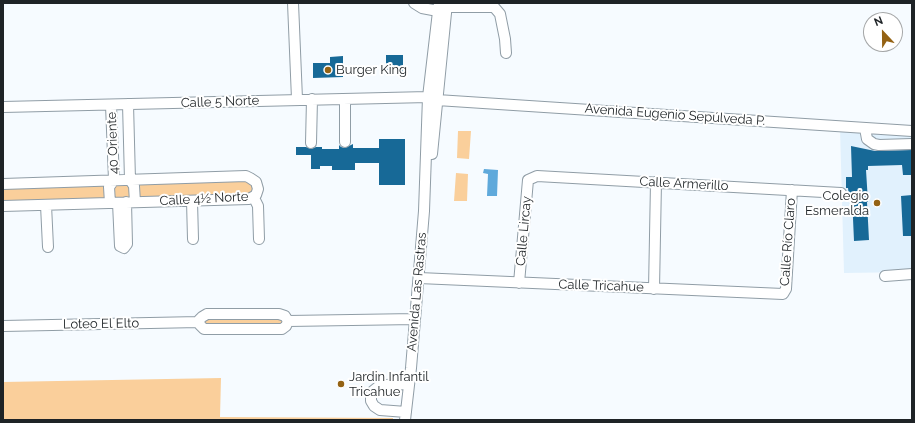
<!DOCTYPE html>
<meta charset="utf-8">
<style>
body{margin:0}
#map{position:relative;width:915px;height:423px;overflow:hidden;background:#f6fbff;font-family:Raleway,sans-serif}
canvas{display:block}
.frame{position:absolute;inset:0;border:4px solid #1e2326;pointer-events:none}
.north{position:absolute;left:863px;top:12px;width:40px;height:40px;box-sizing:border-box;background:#fff;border:1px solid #a5a7a8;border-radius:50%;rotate:338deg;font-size:11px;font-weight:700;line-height:16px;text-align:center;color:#1e2326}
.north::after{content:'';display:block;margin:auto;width:14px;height:18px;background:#946213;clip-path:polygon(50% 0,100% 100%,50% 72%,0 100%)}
</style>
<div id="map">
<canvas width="915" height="423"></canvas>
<div class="frame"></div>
<div class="north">N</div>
</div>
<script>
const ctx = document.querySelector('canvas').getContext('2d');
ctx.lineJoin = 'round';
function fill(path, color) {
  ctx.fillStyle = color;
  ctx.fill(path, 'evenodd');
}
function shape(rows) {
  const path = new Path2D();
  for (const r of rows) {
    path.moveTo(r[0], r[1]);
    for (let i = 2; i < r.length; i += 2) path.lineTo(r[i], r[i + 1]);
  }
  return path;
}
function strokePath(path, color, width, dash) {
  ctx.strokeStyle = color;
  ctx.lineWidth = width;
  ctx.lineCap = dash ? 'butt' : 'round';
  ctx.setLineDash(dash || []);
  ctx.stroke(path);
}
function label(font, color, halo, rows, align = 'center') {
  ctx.font = font + ' Raleway,sans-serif';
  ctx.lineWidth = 4;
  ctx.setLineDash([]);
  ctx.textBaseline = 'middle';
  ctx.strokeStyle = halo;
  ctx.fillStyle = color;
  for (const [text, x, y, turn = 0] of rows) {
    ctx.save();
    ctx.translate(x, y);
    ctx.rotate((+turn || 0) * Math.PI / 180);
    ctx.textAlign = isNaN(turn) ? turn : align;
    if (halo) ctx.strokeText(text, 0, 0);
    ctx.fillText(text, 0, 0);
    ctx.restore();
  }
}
fill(shape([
 [840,128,912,133,912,272,844,273]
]), '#e1f1fd');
fill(shape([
 [458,131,471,131,469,159,457,158],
 [456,173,468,174,467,201,454,201],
 [250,181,254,186,252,196,3,202,3,187],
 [280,318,283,321,281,325,205,324,204,320,205,319],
 [221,378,220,417,393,418,393,420,3,420,3,382]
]), '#facf9b');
fill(shape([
 [484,169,498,170,497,196,487,196,488,174,483,173]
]), '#5fa9db');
fill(shape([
 [386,55,403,55,403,74,386,74],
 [343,56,343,77,313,78,313,63,330,63,330,57],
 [379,139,405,139,405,185,379,185,379,163,355,163,355,170,332,170,332,166,320,166,320,169,311,169,311,155,296,155,296,147,306,147,311,149,316,147,322,147,322,149,339,149,339,145,341,147,345,148,353,144,353,148,379,148],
 [851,146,875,151,912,150,912,175,903,175,902,165,868,166,868,170,866,170,868,202,867,202,869,240,854,241,852,196,849,196,848,188,846,188,846,177,852,177],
 [912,195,912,236,903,236,901,196]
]), '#176997');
const minor = shape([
 [293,3,297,99],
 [414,3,422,8,438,11],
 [446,7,494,7,500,14,505,39,506,53],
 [345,99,345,142],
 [128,104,130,180,134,186,135,202],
 [3,107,428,97,437,100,912,131],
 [865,128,867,139,874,144,879,145,912,144],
 [311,143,312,99],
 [432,154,447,3],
 [3,184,246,176,250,178,256,182,258,189,256,195,249,199,3,206],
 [254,198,258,206,259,239],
 [192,201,193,239],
 [110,203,109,187,114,180,111,105],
 [118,203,120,246,124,248,127,244,126,202],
 [46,205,48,247],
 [885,276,912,274],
 [419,278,783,294,786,289,792,190],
 [519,283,528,180,537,176,841,193],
 [654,289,656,182],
 [207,314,279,314,285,316,288,321,286,326,282,329,204,329,200,325,199,320,202,317,207,314],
 [288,321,415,319],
 [3,326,199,322],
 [406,412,380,410,374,406,371,401,371,396,373,391,378,387,385,385,409,384],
 [405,420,411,368,424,211,428,97,439,3]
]);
strokePath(minor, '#909da6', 12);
strokePath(minor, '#fff', 10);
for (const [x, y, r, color] of [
 [328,70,4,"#946213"],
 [877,203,4,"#946213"],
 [341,384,4,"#946213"]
]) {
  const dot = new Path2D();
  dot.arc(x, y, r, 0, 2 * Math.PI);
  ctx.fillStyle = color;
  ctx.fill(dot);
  strokePath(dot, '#fff', 1.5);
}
label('13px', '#1e2326', '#fff', [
 ["Burger King",336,70],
 ["Colegio",869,196,"right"],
 ["Esmeralda",869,211,"right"],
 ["Jardin Infantil",349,377],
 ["Tricahue",349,392]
], 'left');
label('13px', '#1e2326', '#fff', [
 ["Calle 5 Norte",220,102,-2],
 ["Avenida Eugenio Sepúlveda P.",675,115,4],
 ["40 Oriente",113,143,-92],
 ["Calle Armerillo",684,184,3],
 ["Calle 4½ Norte",204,199,-3],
 ["Calle Lircay",524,231,-85],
 ["Calle Río Claro",788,242,-86],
 ["Calle Tricahue",601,286,2],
 ["Avenida Las Rastras",417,292,-85],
 ["Loteo El Elto",101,324,-1]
]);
</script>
